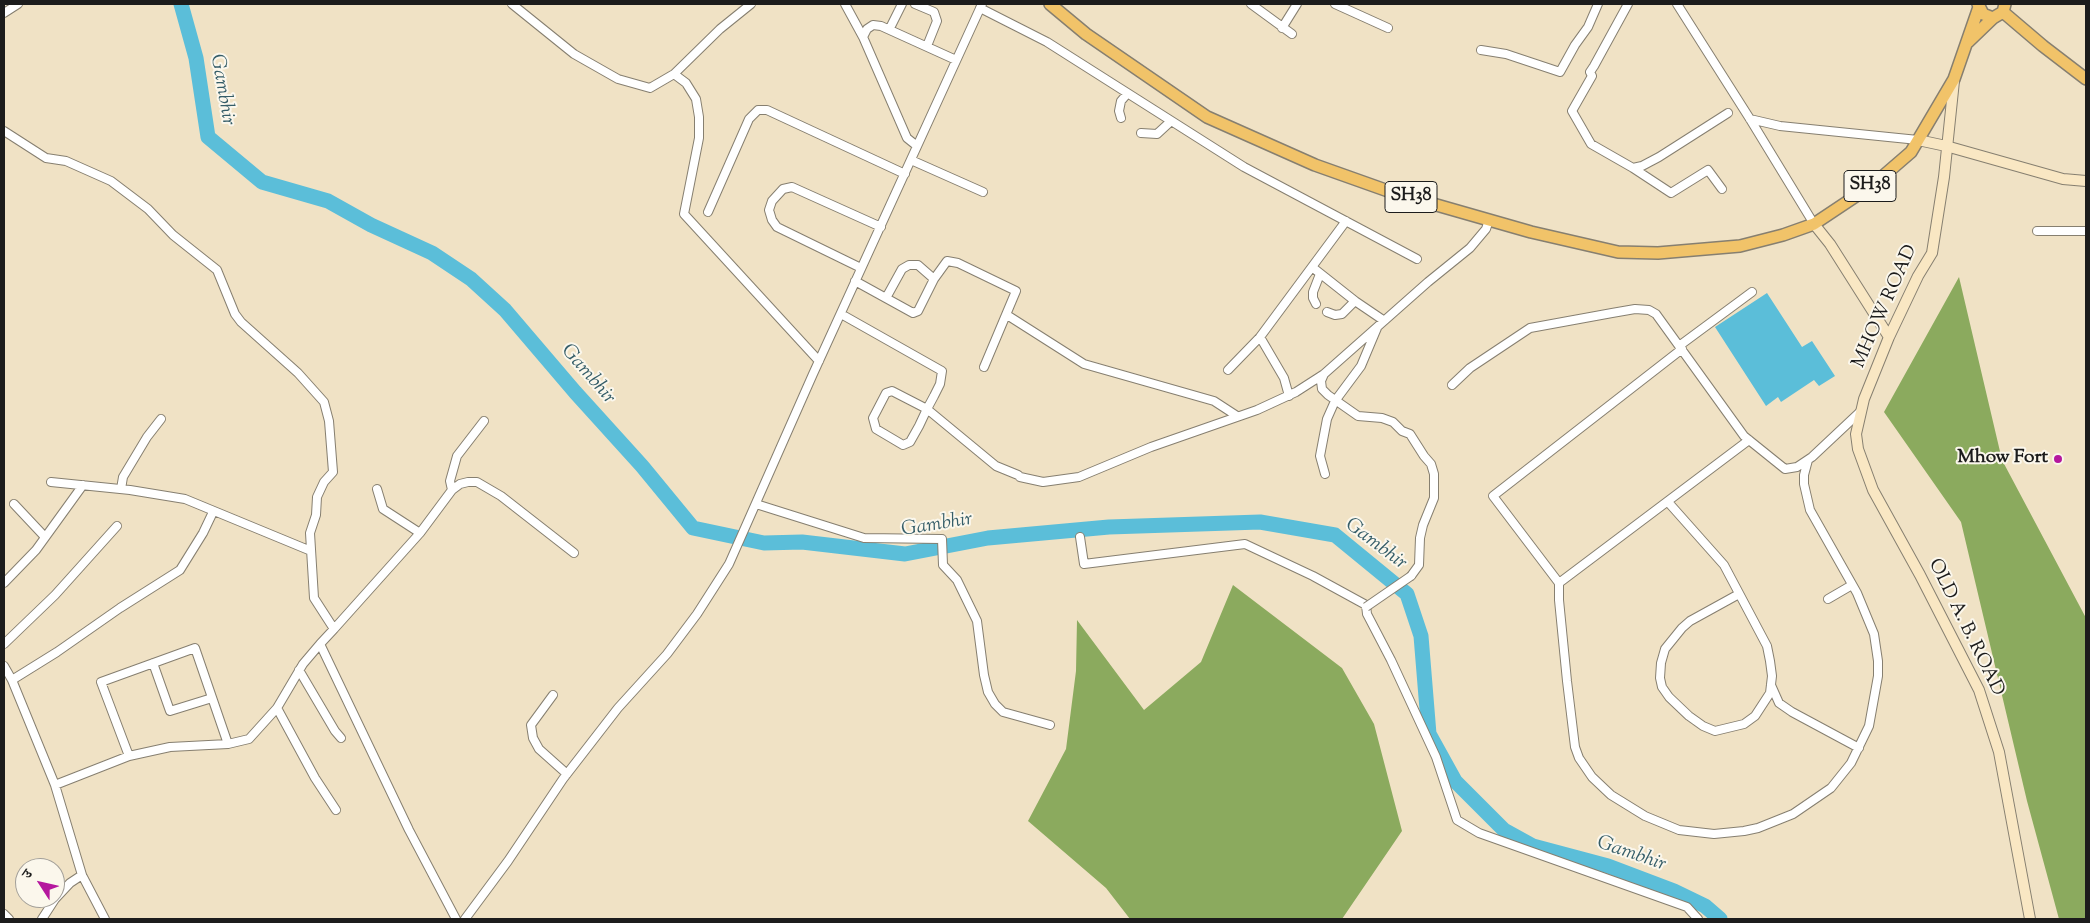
<!DOCTYPE html>
<meta charset="utf-8">
<style>
body{margin:0}
#map{position:relative;width:2090px;height:923px;overflow:hidden;background:#f0e2c5;font-family:"Sorts Mill Goudy","Noto Serif Devanagari",serif}
canvas{display:block}
.frame{position:absolute;inset:0;border:5px solid #1c1c1c;pointer-events:none}
.north{position:absolute;left:15px;top:858px;width:50px;height:50px;box-sizing:border-box;background:#fbf7ec;border:1px solid #a29f99;border-radius:50%;rotate:305deg;font-size:14px;font-weight:700;line-height:20px;text-align:center;color:#1c1c1c}
.north::after{content:'';display:block;margin:auto;width:18px;height:22px;background:#b5179e;clip-path:polygon(50% 0,100% 100%,50% 72%,0 100%)}
</style>
<div id="map">
<canvas width="2090" height="923"></canvas>
<div class="frame"></div>
<div class="north">उ</div>
</div>
<script>
const ctx = document.querySelector('canvas').getContext('2d');
ctx.lineJoin = 'round';
function fill(path, color) {
  ctx.fillStyle = color;
  ctx.fill(path, 'evenodd');
}
function shape(rows) {
  const path = new Path2D();
  for (const r of rows) {
    path.moveTo(r[0], r[1]);
    for (let i = 2; i < r.length; i += 2) path.lineTo(r[i], r[i + 1]);
  }
  return path;
}
function strokePath(path, color, width, dash) {
  ctx.strokeStyle = color;
  ctx.lineWidth = width;
  ctx.lineCap = dash ? 'butt' : 'round';
  ctx.setLineDash(dash || []);
  ctx.stroke(path);
}
function label(font, color, halo, rows, align = 'center') {
  ctx.font = font + ' "Sorts Mill Goudy",serif';
  ctx.lineWidth = 4;
  ctx.setLineDash([]);
  ctx.textBaseline = 'middle';
  ctx.strokeStyle = halo;
  ctx.fillStyle = color;
  for (const [text, x, y, turn = 0] of rows) {
    ctx.save();
    ctx.translate(x, y);
    ctx.rotate((+turn || 0) * Math.PI / 180);
    ctx.textAlign = isNaN(turn) ? turn : align;
    if (halo) ctx.strokeText(text, 0, 0);
    ctx.fillText(text, 0, 0);
    ctx.restore();
  }
}
fill(shape([
 [1959,277,2002,460,2086,618,2086,919,2059,919,2027,801,1961,522,1884,412],
 [1233,585,1342,668,1374,724,1402,831,1342,919,1130,919,1106,888,1028,821,1066,749,1076,671,1077,620,1144,710,1201,662]
]), '#8baa5e');
fill(shape([
 [1767,293,1802,347,1812,341,1835,376,1819,386,1814,380,1781,402,1778,397,1766,406,1715,327]
]), '#5bbed9');
strokePath(shape([
 [181,4,196,58,208,137,262,182,328,201,371,225,432,253,471,279,505,310,575,392,642,466,693,528,764,543,802,542,905,554,988,538,1109,527,1260,522,1335,535,1407,594,1421,636,1429,734,1455,781,1504,830,1533,846,1608,866,1674,891,1705,906,1720,919]
]), '#5bbed9', 15);
const street = shape([
 [512,4,574,54,618,79,650,88,674,74,720,29,751,4],
 [845,4,863,37],
 [915,4,934,12,937,21,927,46],
 [1251,4,1292,34],
 [1335,4,1388,28],
 [1628,4,1594,66,1590,72,1592,76,1572,111,1591,144,1633,168,1642,166,1659,157,1728,113],
 [1677,4,1750,119,1814,224],
 [980,8,1047,42,1244,167,1417,259],
 [4,13,18,4],
 [890,28,902,4],
 [1282,28,1297,4],
 [1481,50,1506,54,1560,72,1575,45,1588,27,1598,4],
 [674,74,686,83,696,99,699,117,699,138,684,214,819,361],
 [1121,118,1119,111,1121,101,1127,94],
 [1750,119,1780,126,1918,140],
 [4,131,46,158,66,161,111,181,148,209,173,235,217,270,235,314,241,322,298,373,324,402,329,421,333,472,324,482,317,497,316,515,310,533,314,598,334,629,320,644,409,830,456,919],
 [1141,133,1157,134,1170,122],
 [917,146,907,138,863,37,867,29,873,25,881,26,956,60],
 [911,160,983,192],
 [1633,168,1671,193,1708,170,1722,189],
 [708,212,749,119,758,110,767,110,905,174],
 [2037,231,2086,231],
 [1312,267,1355,301,1342,314,1335,315,1327,312],
 [861,268,777,227,772,220,769,210,772,201,783,189,792,187,881,227],
 [934,279,947,261,958,263,1016,291,984,367],
 [855,281,913,313,918,311,934,279,918,265,909,265,902,269,886,298],
 [1355,301,1383,320],
 [1316,304,1313,298,1313,292,1320,274],
 [841,314,942,371,940,384,934,396,927,409,919,426,910,442,903,445,876,429,873,418,886,393,892,391,927,409,996,466,1018,475],
 [1007,315,1084,364,1214,401,1237,416],
 [1260,337,1284,378,1289,396],
 [1679,346,1752,292],
 [1682,349,1493,496,1559,583,1559,600,1567,681,1575,747,1579,758,1592,777,1611,795,1645,816,1679,830,1714,834,1744,831,1758,828,1793,814,1831,788,1851,763,1869,726,1878,676,1878,661,1874,634,1857,593,1810,510,1804,484,1804,475,1808,460],
 [1228,370,1260,337,1346,221],
 [1324,374,1321,381,1322,389,1328,395,1358,416,1382,418,1393,422,1402,431,1410,434,1424,456,1431,464,1434,474,1434,498,1423,525,1420,538,1419,565,1411,576],
 [1452,385,1470,368,1530,328,1612,313,1635,309,1649,310,1656,314,1744,436,1785,469,1797,467,1812,457,1861,411],
 [1325,474,1320,456,1327,419,1335,401,1361,366,1377,328],
 [1020,477,1043,482,1079,477,1151,447,1257,410,1296,392,1324,374,1428,282,1470,248,1486,229,1489,220],
 [51,482,130,490,185,499,311,551],
 [121,489,123,477,147,437,161,419],
 [377,489,383,509,420,533],
 [452,490,460,484,468,482,477,482,501,496,574,553],
 [1668,502,1724,565,1767,646,1770,661,1772,676,1770,693,1755,716,1744,724,1715,731,1703,726,1689,716,1669,697,1662,687,1660,678,1661,663,1665,649,1682,628,1690,621,1739,594],
 [14,504,45,537],
 [756,504,864,538,942,539,943,565,957,580,977,621,984,675,988,692,995,704,1003,712,1050,725],
 [1080,537,1084,564,1245,544,1313,576,1366,605,1367,614,1391,660,1436,757,1457,820,1479,833,1687,907,1698,919],
 [4,583,36,550,83,485],
 [1559,583,1749,440],
 [1828,599,1852,585],
 [334,629,420,533,452,490,450,481,457,456,484,421],
 [4,644,55,595,117,526],
 [153,663,170,711,212,698],
 [4,666,12,680,55,785,82,875,105,919],
 [299,670,335,731,341,738],
 [12,680,57,652,120,608,180,570,203,533,213,512],
 [1771,685,1779,703,1792,712,1859,748],
 [553,695,531,725,533,738,539,749,567,774],
 [277,708,315,778,336,810],
 [129,756,101,682,195,648,228,744],
 [55,785,129,756,170,747,228,744,249,739,277,708,303,664,320,644],
 [4,914,9,919],
 [42,919,55,899,70,883,82,875],
 [465,919,508,861,563,779,618,708,667,654,697,614,729,564,813,374,982,4]
]);
const secondary = shape([
 [1954,81,1944,177,1932,253,1918,276,1889,337,1864,399,1856,434,1858,449,1873,490,1920,575,1979,690,1999,752,2030,919],
 [1918,140,1946,146,2063,179,2086,181],
 [1814,224,1830,244,1889,337]
]);
const primary = shape([
 [1050,4,1086,34,1207,117,1315,165,1391,192,1531,232,1618,252,1658,253,1740,246,1783,235,1814,224,1874,184,1911,152,1954,79,1979,7],
 [1978,4,1983,14,1993,18,2003,12,2005,4],
 [2003,12,2043,46,2086,79],
 [1968,42,1993,18]
]);
strokePath(street, '#867f70', 10);
strokePath(secondary, '#867f70', 12);
strokePath(primary, '#867f70', 14);
strokePath(street, '#fff', 8);
strokePath(secondary, '#f9e7c3', 10);
strokePath(primary, '#f1c369', 11);
const streetBridge = shape([
 [1366,607,1411,576]
]);
strokePath(streetBridge, '#867f70', 10, []);
strokePath(streetBridge, '#fff', 8);
for (const [x, y, r, color] of [
 [2058,459,5,"#b5179e"]
]) {
  const dot = new Path2D();
  dot.arc(x, y, r, 0, 2 * Math.PI);
  ctx.fillStyle = color;
  ctx.fill(dot);
  strokePath(dot, '#fbf7ec', 2);
}
for (const [x, y, w] of [
 [1870,186,52],
 [1411,197,52]
]) {
  const box = new Path2D();
  box.roundRect(x - w / 2, y - 15.5, w, 31, 4);
  ctx.fillStyle = '#fbf7ec';
  ctx.fill(box);
  strokePath(box, '#1c1c1c', 1);
}
label('bold 18px', '#1c1c1c', null, [
 ["SH38",1870,186],
 ["SH38",1411,197]
]);
label('19px', '#1c1c1c', '#fbf7ec', [
 ["MHOW ROAD",1886,307,-66],
 ["OLD A. B. ROAD",1965,628,64]
]);
label('bold 19px', '#1c1c1c', '#fbf7ec', [
 ["Mhow Fort",2048,459]
], 'right');
label('italic 20px', '#355d68', '#fbf7ec', [
 ["Gambhir",221,90,80],
 ["Gambhir",587,375,49],
 ["Gambhir",937,526,-9],
 ["Gambhir",1375,545,37],
 ["Gambhir",1631,855,19]
]);
</script>
